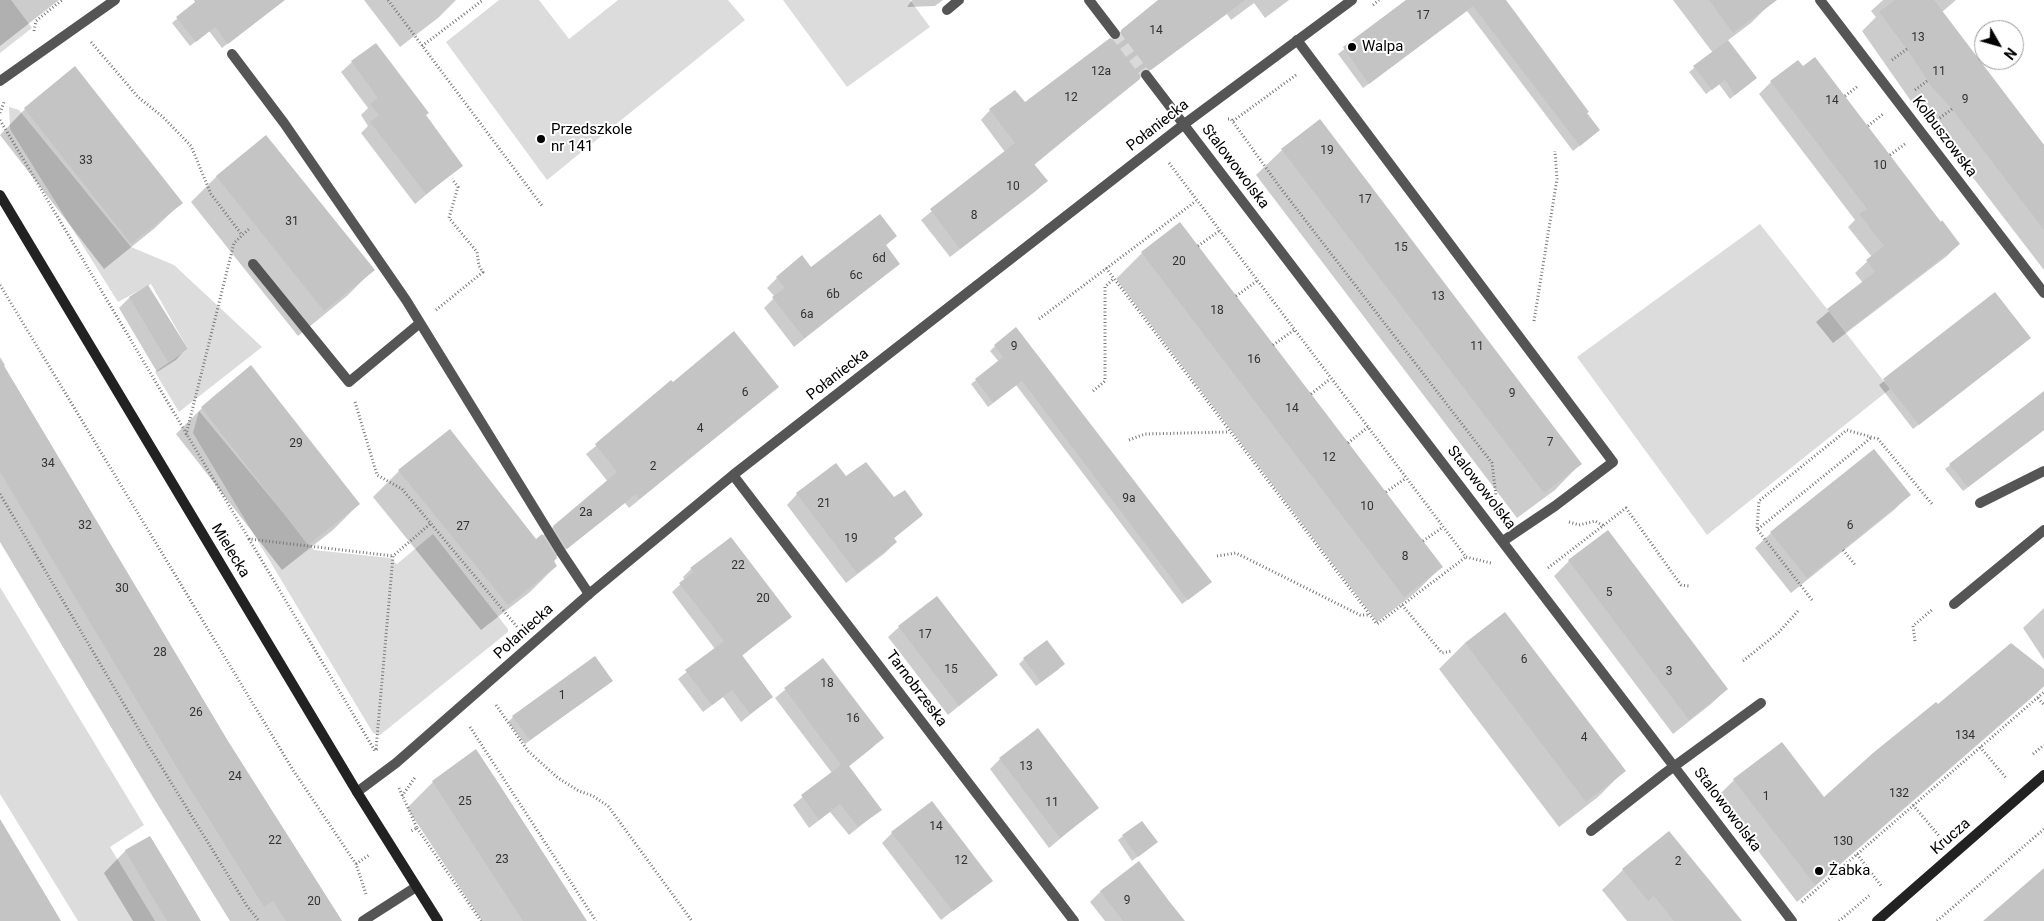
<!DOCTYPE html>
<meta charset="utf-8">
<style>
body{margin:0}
#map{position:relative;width:2044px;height:921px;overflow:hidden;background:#fff;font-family:Roboto,sans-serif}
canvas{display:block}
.north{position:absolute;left:1974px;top:20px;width:50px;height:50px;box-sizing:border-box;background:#fff;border:1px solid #999;border-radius:50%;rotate:128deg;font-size:14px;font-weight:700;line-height:20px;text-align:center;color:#000}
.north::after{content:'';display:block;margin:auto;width:18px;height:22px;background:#000;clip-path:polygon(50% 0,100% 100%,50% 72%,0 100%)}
</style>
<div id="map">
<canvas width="2044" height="921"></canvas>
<div class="north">N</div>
</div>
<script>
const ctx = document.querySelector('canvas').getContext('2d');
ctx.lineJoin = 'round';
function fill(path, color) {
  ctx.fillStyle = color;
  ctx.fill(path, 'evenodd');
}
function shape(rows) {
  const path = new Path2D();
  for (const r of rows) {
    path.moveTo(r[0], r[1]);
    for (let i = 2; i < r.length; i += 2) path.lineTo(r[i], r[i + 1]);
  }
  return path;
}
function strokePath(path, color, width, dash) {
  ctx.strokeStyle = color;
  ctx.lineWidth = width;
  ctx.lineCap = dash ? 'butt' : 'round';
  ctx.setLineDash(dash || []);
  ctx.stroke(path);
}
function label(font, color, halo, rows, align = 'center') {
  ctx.font = font + ' Roboto,sans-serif';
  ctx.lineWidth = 4;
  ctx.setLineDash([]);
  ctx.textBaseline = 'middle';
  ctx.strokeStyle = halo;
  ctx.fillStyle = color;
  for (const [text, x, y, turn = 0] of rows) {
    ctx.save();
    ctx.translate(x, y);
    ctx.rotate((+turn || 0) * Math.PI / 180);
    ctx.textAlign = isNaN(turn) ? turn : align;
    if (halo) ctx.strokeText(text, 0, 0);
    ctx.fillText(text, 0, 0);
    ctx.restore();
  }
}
fill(shape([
 [0,0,11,0,32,28,0,53],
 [499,0,539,0,569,39,618,0,728,0,745,20,547,180,446,42],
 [783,0,910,0,930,27,847,87],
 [9,107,19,110,131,247,174,265,262,347,179,412,155,372,188,349,151,284,118,302,10,129],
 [1760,224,1890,389,1707,535,1577,357],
 [199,411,314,550,390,558,397,564,433,534,508,629,508,632,380,735,373,733,193,433],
 [0,587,144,825,110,847,155,921,78,921,0,794]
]), '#dcdcdc');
fill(shape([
 [0,0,59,0,0,46],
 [200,0,244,0,253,24,222,48,209,31,190,46,172,23],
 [364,0,456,0,438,18,400,47],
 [912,0,943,0,935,6,907,7],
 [1163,0,1289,0,1265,18,1254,3,1231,20,1227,14,1138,79,1033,166,1046,181,1036,191,950,257,921,220,1005,152,981,120,990,110,1025,104],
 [1406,0,1505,0,1585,113,1592,136,1573,151,1467,11,1363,88,1338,54],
 [1673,0,1769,0,1771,3,1751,23,1727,41,1750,83,1730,99,1719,84,1706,94,1689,72,1713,53],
 [1883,0,1956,0,1942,12,2044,145,2044,270,1934,127,1913,104,1862,31,1876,17,1871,11],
 [352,62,425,115,462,165,415,204,361,133,368,126,361,115,368,108,341,72],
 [1798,62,1959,244,1947,256,1833,343,1816,322,1863,283,1855,273,1872,257,1848,227,1855,220,1759,94,1771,82],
 [25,109,181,203,155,228,104,269,0,135],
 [1282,150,1580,464,1555,490,1517,518,1256,175],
 [217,176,373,270,347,296,298,336,191,202],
 [896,236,885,246,899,264,794,347,764,308,775,297,767,288,777,278,811,269],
 [1142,253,1441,567,1415,593,1377,622,1116,279],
 [147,287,186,349,176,360,157,372,119,308,129,298],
 [1995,294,2029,338,1913,429,1879,385],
 [995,346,1205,587,1182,604,1016,385,988,407,971,384,999,362,990,351],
 [0,357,5,365,3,367,227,741,342,921,230,921,153,797,0,542],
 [673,384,778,387,629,508,625,503,556,557,552,561,556,566,530,592,481,630,373,497,399,471,449,431,536,541,608,482,586,454],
 [2044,393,2044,430,1963,491,1945,469],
 [202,408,359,504,333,530,282,570,176,434],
 [846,478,894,499,922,515,893,539,896,542,885,553,846,583,787,505,797,494],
 [1909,495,1894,510,1791,593,1755,548,1771,533],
 [1569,561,1727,689,1711,704,1673,734,1554,576],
 [691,569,790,616,742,656,772,697,741,722,723,697,703,712,678,679,715,649,672,592,685,580,683,577],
 [2044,608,2044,660,2023,628],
 [1504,614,1624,771,1598,797,1559,827,1439,669,1465,643],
 [899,627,996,675,948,715,888,637],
 [823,659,873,747,848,767,880,810,849,835,830,812,809,828,793,805,832,773,775,698],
 [1024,659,1059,669,1036,686,1019,664],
 [2044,670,2044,686,2036,694,1797,902,1717,797,1734,780,1824,799,1938,706],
 [612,681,525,744,508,722,513,717],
 [1000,759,1097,808,1049,848,990,769],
 [433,782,586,921,482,921,407,808],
 [892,833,991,881,941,920,882,843],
 [1123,836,1156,842,1132,861,1118,840],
 [150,837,200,921,133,921,104,873,125,851],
 [1623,870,1741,921,1627,921,1602,890],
 [1101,891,1184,921,1105,921,1090,902]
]), '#0003');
fill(shape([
 [194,0,285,0,228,44,215,27,196,42,176,17,195,2],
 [1158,0,1245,0,1151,70,1146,68,1141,70,1140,79,1034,164,1048,181,960,249,930,209,1015,143,989,109,1015,90,1025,102,1110,38,1115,41,1120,39,1121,30],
 [1406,0,1506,0,1589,112,1587,113,1600,130,1580,146,1473,6,1369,84,1343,47],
 [1709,0,1777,0,1733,33],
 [1895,0,1934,0,2044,145,2044,230,1952,109,1931,86,1909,52,1879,12],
 [1728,40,1757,78,1735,95,1725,80,1712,90,1693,66],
 [376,43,429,113,426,115,463,166,426,194,370,122,379,115,370,104,378,98,351,61],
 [1815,57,1941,222,1942,220,1960,244,1846,332,1827,309,1875,272,1866,260,1884,246,1859,214,1867,209,1770,81,1798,60,1803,66],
 [75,66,183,203,131,244,24,108],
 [1320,119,1582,464,1544,493,1281,149],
 [266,135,375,270,324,311,216,176],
 [880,214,897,236,886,245,900,264,804,338,772,297,785,288,776,277,802,255,811,267],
 [1180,222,1443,567,1404,597,1141,252],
 [148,285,188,349,168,362,129,297],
 [1995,292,2031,338,1919,425,1883,379],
 [1016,327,1212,582,1188,600,1022,381,993,403,975,379,1003,357,994,345],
 [734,331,779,387,639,499,636,494,567,549,553,526,617,472,595,444,671,380,673,382],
 [0,359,228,741,342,921,286,921,273,901,264,907,179,771,0,472],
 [251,365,360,504,308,545,201,407],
 [2044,391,2044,430,1968,487,1949,464],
 [450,429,536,539,542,534,557,558,554,561,557,566,508,605,398,470],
 [1874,449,1911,495,1807,578,1770,532],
 [866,462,894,497,905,490,923,515,894,538,897,542,857,573,796,493,836,463,846,476],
 [1608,530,1728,689,1689,720,1568,560],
 [731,537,792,617,742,655,773,697,750,714,732,690,712,705,685,670,724,641,679,583,694,572,690,568],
 [937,596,998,675,959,706,898,626],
 [1505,612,1626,771,1586,802,1465,643],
 [1047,640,1065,664,1041,682,1023,658],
 [2011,643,2044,669,2044,686,1815,885,1733,779,1782,742,1824,797,1873,753,1936,702,1938,704],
 [595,656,613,681,530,740,512,716],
 [823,658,884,738,849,766,882,810,858,827,840,804,819,820,801,795,841,765,784,688],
 [1038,728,1099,808,1060,838,999,758],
 [476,749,501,787,587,921,523,921,432,781],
 [932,801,993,881,953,911,891,832],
 [0,819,45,894,61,921,0,921],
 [1142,821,1158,842,1138,857,1122,835],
 [1669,831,1715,887,1742,921,1674,921,1654,896,1648,901,1622,869],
 [150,836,173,874,201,921,167,921,147,888,125,850],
 [1139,861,1169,901,1185,921,1123,921,1100,891],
 [2044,868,2044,921,1983,921]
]), '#c4c4c4');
strokePath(shape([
 [1115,34,1146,75]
]), '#d9d9d9', 10, [10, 5]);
strokePath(shape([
 [388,0,543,207],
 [1373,5,1379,0],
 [34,31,36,21,62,0],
 [91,42,138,97,163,117,191,146,211,194,242,235],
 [422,46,483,0],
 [1892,60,1907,49],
 [1915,90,1927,81],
 [1845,96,1858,86],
 [0,113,4,102],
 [1228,119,1231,119,1279,186,1492,463,1496,496],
 [0,120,249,539,393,556],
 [1937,120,1952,109],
 [1233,121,1296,75],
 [1868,126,1883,114],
 [1890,155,1905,144],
 [1169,163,1466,557,1491,563],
 [1198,246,1219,231],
 [1106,268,1377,624,1466,557],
 [0,285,293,770,356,864,366,894],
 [1236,296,1257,281],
 [436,310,483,272,479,266,477,252,449,218,458,187,452,179],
 [1039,319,1196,201],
 [1534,321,1557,179,1555,151],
 [1273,345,1294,330],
 [1093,391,1105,381,1105,287,1114,278],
 [1311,394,1330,379],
 [355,402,377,475,402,489,518,628],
 [186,435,234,243,250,228],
 [1129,440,1145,434,1228,432],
 [1348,443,1368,427],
 [1386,492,1406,478],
 [0,494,148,745,247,906,259,921],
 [1569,522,1579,525,1595,521,1604,526],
 [1758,529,1872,437],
 [249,539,375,751,377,749],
 [1423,541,1443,527],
 [1843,550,1856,566],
 [1217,556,1236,553,1360,615,1369,615],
 [1548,568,1626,508,1681,585,1689,586],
 [1812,600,1757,529,1759,501,1847,430,1878,439,1932,504],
 [1402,605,1442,653,1452,651],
 [1915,641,1913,626,1933,609],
 [1743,661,1779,632,1798,611],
 [2038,698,2044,705],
 [496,705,528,751,558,778,579,791,593,796,608,806,692,921],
 [470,727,596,921],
 [1980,747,2007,779],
 [376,749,393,556,430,524],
 [2033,754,2044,745],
 [399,788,417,828,411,831],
 [402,796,416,776],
 [1913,805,1940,837],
 [417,828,481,921],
 [1857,854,1882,887],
 [356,864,369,855],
 [1802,902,2044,692],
 [1839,921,1871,894],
 [1937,921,2044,829]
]), '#777', 3, [1, 2.5]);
strokePath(shape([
 [947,10,959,0],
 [1297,40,1613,462,1555,506,1503,541],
 [232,54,284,123,406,300,561,552,589,594],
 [0,81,115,0],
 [253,264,349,382,420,323],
 [1980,503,2044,471],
 [1954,604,2044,530],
 [1591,831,1665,773,1761,703]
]), '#555', 10);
strokePath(shape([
 [1089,0,1115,34],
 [1820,0,2044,293],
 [1146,75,1792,921],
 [733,475,1074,921],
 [357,792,396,763,589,594,733,475,1183,125,1352,0],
 [363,921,416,887]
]), '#555', 10);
strokePath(shape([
 [0,195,357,792,438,921],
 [1877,921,2044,775]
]), '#222', 10);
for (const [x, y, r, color] of [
 [1352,47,5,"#000"],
 [541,139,5,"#000"],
 [1819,871,5,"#000"]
]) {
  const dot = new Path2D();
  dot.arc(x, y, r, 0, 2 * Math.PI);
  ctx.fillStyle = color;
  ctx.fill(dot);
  strokePath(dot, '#fff', 2);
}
label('12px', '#313131', null, [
 ["17",1423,16],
 ["14",1156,31],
 ["13",1918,38],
 ["12a",1101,72],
 ["11",1939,72],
 ["12",1071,98],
 ["9",1965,100],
 ["14",1832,101],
 ["19",1327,151],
 ["33",86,161],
 ["10",1880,166],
 ["10",1013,187],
 ["17",1365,200],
 ["8",974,216],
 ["31",292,222],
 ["15",1401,248],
 ["6d",879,259],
 ["20",1179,262],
 ["6c",856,276],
 ["6b",833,295],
 ["13",1438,297],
 ["18",1217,311],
 ["6a",807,315],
 ["9",1014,347],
 ["11",1477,347],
 ["16",1254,360],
 ["6",745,393],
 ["9",1512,394],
 ["14",1292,409],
 ["4",700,429],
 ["7",1550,443],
 ["29",296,444],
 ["12",1329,458],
 ["34",48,464],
 ["2",653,467],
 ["9a",1129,499],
 ["21",824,504],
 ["10",1367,507],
 ["2a",586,513],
 ["32",85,526],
 ["6",1850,526],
 ["27",463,527],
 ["19",851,539],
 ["8",1405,557],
 ["22",738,566],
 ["30",122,589],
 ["5",1609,593],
 ["20",763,599],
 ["17",925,635],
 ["28",160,653],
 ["6",1524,660],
 ["15",951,670],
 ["3",1669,672],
 ["18",827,684],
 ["1",562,696],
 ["26",196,713],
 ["16",853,719],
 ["134",1965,736],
 ["4",1584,738],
 ["13",1026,767],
 ["24",235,777],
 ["132",1899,794],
 ["1",1766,797],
 ["25",465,802],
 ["11",1052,803],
 ["14",936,827],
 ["22",275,841],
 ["130",1843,842],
 ["23",502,860],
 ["12",961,861],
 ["2",1678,862],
 ["9",1127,901],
 ["20",314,902]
]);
label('15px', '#000', '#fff', [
 ["Walpa",1362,47],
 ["Przedszkole",551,130],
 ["nr 141",551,147],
 ["Żabka",1829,871]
], 'left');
label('15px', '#000', '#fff', [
 ["Połaniecka",1158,126,-38],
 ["Kolbuszowska",1944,137,53],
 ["Stalowowolska",1235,167,53],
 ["Połaniecka",838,375,-38],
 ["Stalowowolska",1481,488,52],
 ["Mielecka",230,551,59],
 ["Połaniecka",524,632,-42],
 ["Tarnobrzeska",916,689,53],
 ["Stalowowolska",1727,810,53],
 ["Krucza",1951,837,-41]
]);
</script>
